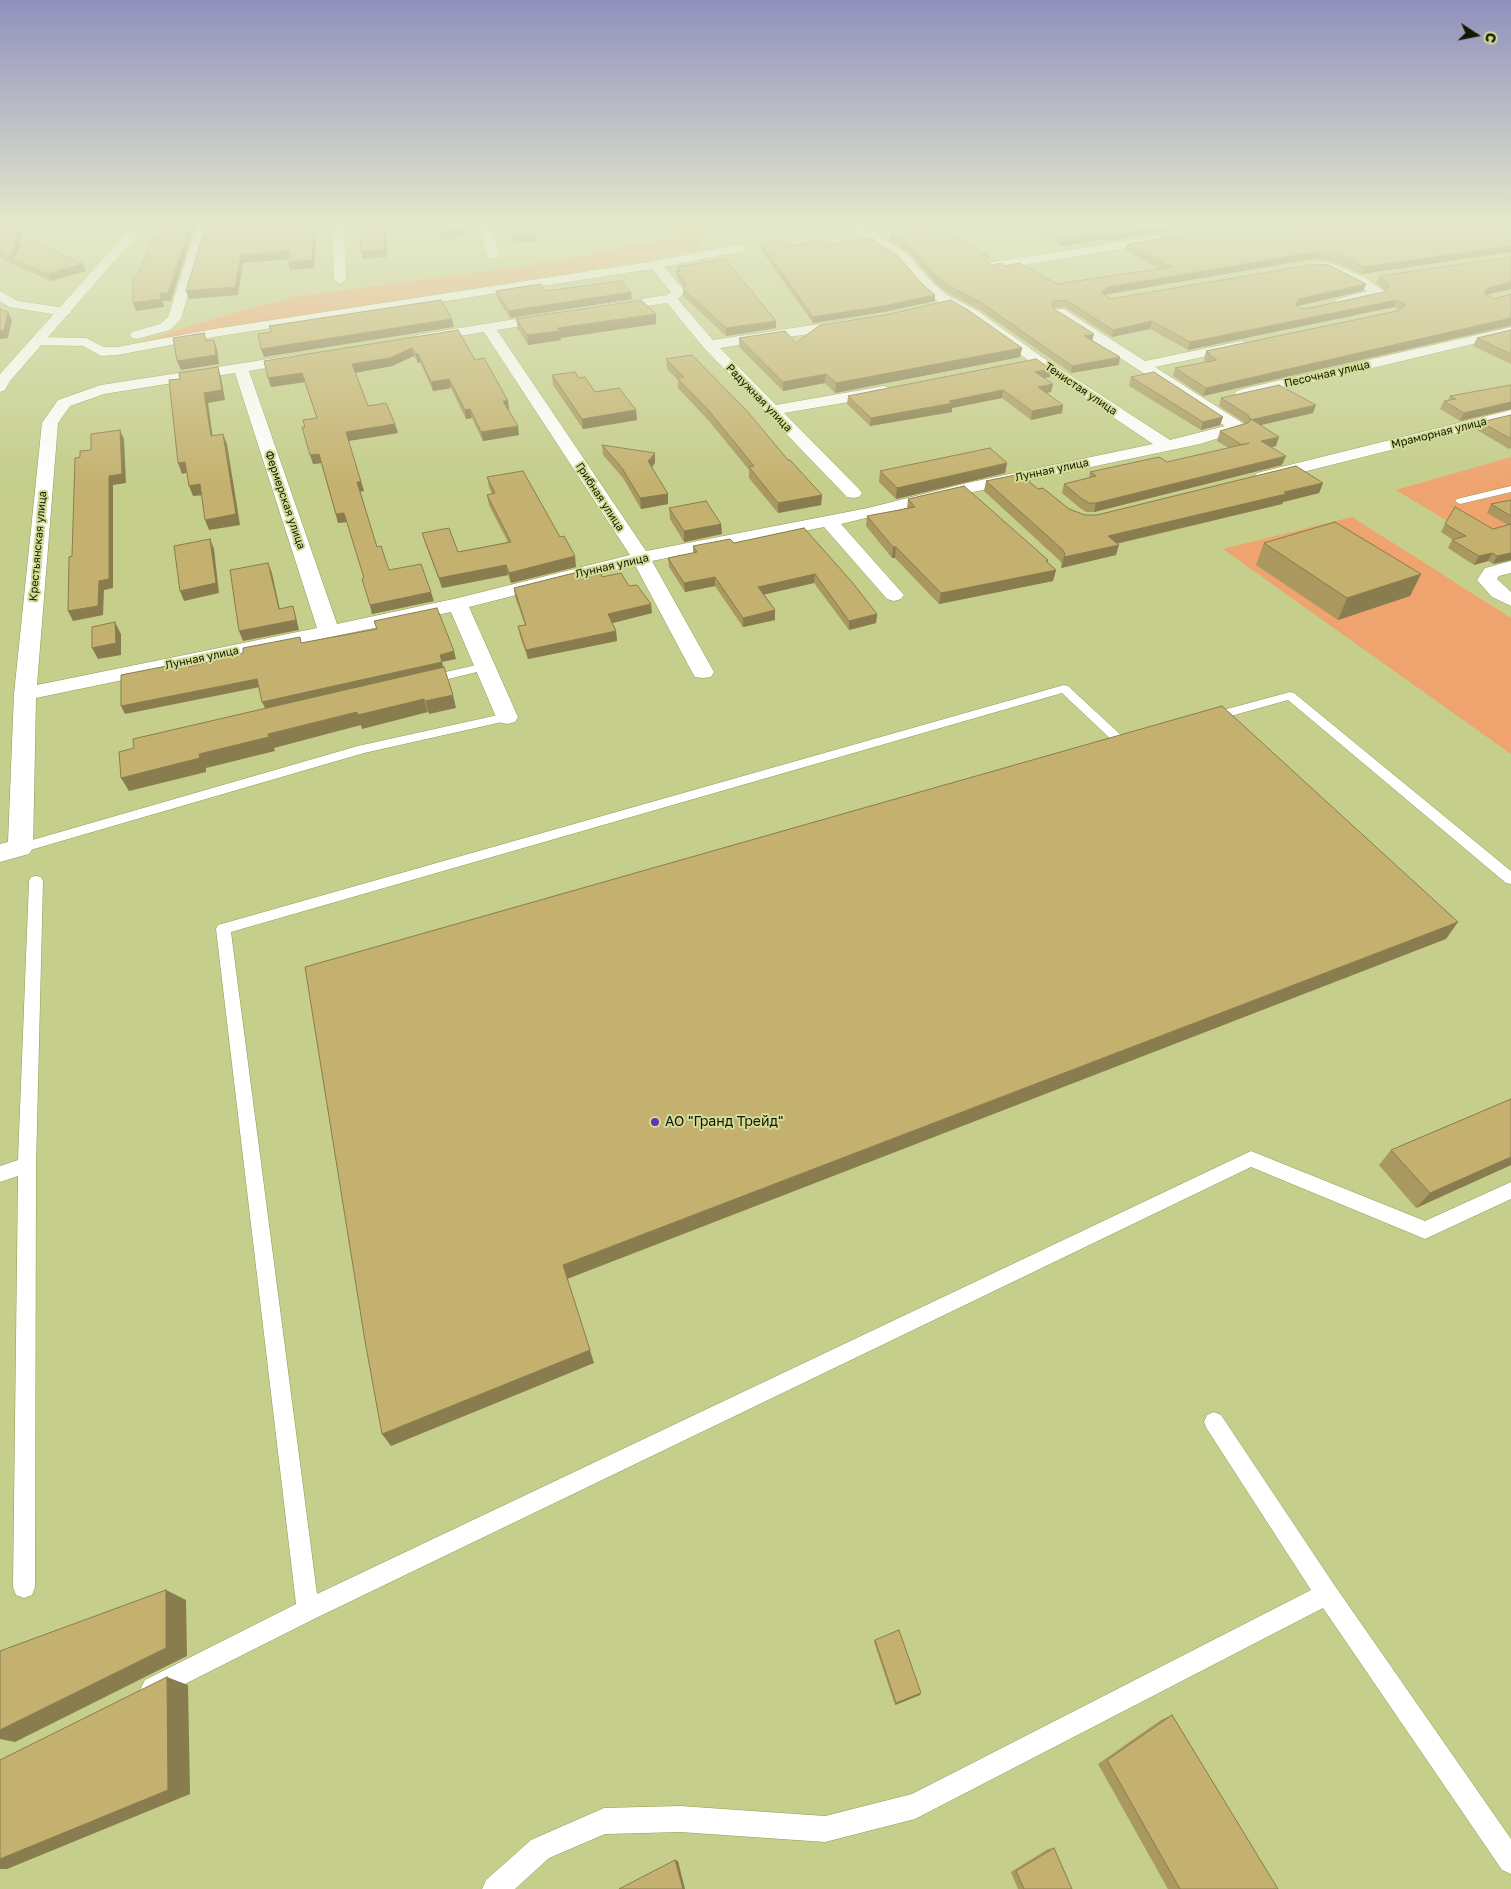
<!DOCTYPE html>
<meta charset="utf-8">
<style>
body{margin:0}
#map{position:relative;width:1511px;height:1889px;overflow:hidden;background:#c5ce8b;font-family:"Golos Text",sans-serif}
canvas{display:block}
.north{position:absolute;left:1451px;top:10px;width:50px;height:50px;-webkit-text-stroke:4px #d2db97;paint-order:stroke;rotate:101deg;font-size:14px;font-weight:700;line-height:20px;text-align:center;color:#151700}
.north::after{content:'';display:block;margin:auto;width:18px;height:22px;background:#151700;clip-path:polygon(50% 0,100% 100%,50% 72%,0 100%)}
</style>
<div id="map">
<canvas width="1511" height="1889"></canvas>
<div class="north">С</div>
</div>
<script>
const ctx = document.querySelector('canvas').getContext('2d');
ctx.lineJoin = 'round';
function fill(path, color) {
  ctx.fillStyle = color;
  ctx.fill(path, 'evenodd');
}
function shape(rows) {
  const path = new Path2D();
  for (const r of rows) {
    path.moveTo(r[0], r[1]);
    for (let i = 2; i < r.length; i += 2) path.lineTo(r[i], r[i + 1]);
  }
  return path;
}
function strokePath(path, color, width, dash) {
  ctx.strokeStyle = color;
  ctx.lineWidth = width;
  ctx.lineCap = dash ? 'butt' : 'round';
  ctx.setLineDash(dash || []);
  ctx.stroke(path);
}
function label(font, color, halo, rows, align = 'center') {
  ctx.font = font + ' "Golos Text",sans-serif';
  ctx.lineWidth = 4;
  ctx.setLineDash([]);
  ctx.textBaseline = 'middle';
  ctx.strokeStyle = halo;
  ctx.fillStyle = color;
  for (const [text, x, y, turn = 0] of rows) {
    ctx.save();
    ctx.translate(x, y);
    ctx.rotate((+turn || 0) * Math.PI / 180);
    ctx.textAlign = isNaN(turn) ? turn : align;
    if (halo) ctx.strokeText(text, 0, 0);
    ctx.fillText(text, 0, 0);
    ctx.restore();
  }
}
fill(shape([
 [701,231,701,249,589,270,142,341,239,311,293,297,560,261],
 [1511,457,1511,559,1396,490],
 [1352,517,1511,618,1511,754,1223,549]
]), '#efa36f');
const lane = shape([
 [1511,486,1511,492,1460,504,1455,501,1457,499,1511,486],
 [485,663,489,665,491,667,489,669,428,684,422,680,424,677,485,663],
 [1064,685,1068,686,1123,737,1131,735,1135,736,1137,739,1135,742,1121,746,1117,745,1062,693,231,932,317,1594,1251,1151,1425,1221,1511,1182,1511,1199,1425,1239,1251,1167,316,1618,161,1696,153,1700,145,1696,141,1688,145,1680,296,1604,216,929,218,925,1064,685],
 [1290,692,1294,693,1511,871,1511,884,1506,883,1288,700,1209,722,1203,718,1205,715,1290,692],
 [507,713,513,717,511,720,364,753,20,853,15,851,13,848,15,845,358,746,507,713],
 [36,876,41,877,43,881,36,1165,35,1587,32,1595,24,1598,16,1595,13,1587,18,1176,0,1182,0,1166,18,1160,29,881,31,877,36,876],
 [1214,1412,1221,1415,1335,1586,1511,1839,1511,1874,1502,1870,1323,1608,915,1819,825,1842,680,1832,605,1834,549,1858,515,1889,482,1889,486,1880,531,1840,604,1808,680,1806,825,1816,912,1794,1311,1590,1207,1429,1204,1422,1207,1415,1214,1412]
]);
const street = shape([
 [198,221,210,221,181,319,170,330,137,339,132,338,130,335,132,332,160,324,168,317,198,221],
 [332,221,344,221,346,280,340,284,334,280,332,221],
 [478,221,490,221,499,255,497,258,489,258,487,255,478,221],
 [830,221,847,221,872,230,907,254,934,284,947,295,978,311,1042,357,1170,440,1225,426,1054,315,1052,312,1054,309,1064,309,1145,361,1241,341,1246,342,1248,345,1246,348,1155,367,1244,424,1246,427,1244,430,1200,444,968,493,841,524,904,595,901,599,894,601,887,599,824,527,652,561,714,672,711,677,703,678,695,677,692,672,635,565,469,607,518,717,515,722,507,724,499,722,496,717,451,612,36,698,33,848,29,854,0,862,0,844,8,842,14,694,42,423,58,400,101,385,301,354,306,355,308,358,306,361,249,371,337,624,458,598,630,555,484,332,422,342,417,341,415,338,417,335,422,334,553,313,558,314,560,317,558,320,497,330,646,551,868,508,967,483,1153,444,1032,363,968,317,937,301,924,290,899,260,864,236,832,223,830,221],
 [235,373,317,628,37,685,58,423,70,406,104,394,235,373],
 [1312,221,1341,221,1335,225,1290,232,1284,228,1290,224,1312,221],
 [1163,235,1169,239,1167,242,992,270,986,266,992,262,1163,235],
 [739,244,745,248,743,251,664,267,685,291,678,299,681,303,713,340,852,319,857,320,859,323,857,326,852,327,720,348,776,405,884,386,889,388,892,391,889,394,884,396,784,413,859,489,862,493,859,497,853,498,847,497,768,415,765,414,764,410,704,348,667,303,607,312,602,311,600,308,602,305,667,295,671,292,652,269,214,337,117,355,101,356,83,346,39,345,34,344,32,341,34,338,39,337,86,338,104,347,117,347,214,329,655,261,739,244],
 [1316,261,1334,264,1364,277,1385,292,1383,295,1347,305,1337,305,1335,302,1337,299,1367,291,1327,270,1312,268,1310,265,1316,261],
 [0,291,18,301,65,308,72,312,65,316,9,307,0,301,0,291],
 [1511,327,1511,335,1242,399,1237,397,1234,394,1237,391,1242,389,1511,327],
 [1511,410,1511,420,1263,482,1257,481,1254,477,1257,473,1511,410],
 [1511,561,1511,573,1499,576,1497,579,1511,592,1511,606,1492,597,1477,580,1485,568,1511,561]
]);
const secondary = shape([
 [137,221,149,221,10,381,5,390,0,392,0,374,137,221]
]);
strokePath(lane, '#919857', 1);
strokePath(street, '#919857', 1);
strokePath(secondary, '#919857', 1);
fill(lane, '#fff');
fill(street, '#fff');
fill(secondary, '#fff');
fill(shape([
 [0,221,18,226,22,234,18,253,83,264,86,271,50,281,0,258],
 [506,221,531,221,535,233,536,241,514,243],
 [576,221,609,221,610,228,580,231],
 [1023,221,1298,221,1262,226,1215,224,1108,241,1105,239,1061,246],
 [1511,221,1511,252,1361,274,1335,262,1313,259,1108,294,1106,295,1110,299,1363,291,1297,306,1299,308,1305,309,1384,292,1385,290,1376,283,1379,276,1511,257,1511,289,1487,295,1494,299,1511,294,1511,326,1203,396,1173,376,1175,368,1206,362,1204,361,1205,359,1204,359,1206,351,1397,311,1399,310,1394,307,1188,350,1150,329,1112,337,1065,307,1053,308,1119,365,1071,373,979,309,948,293,935,283,908,252,890,240,890,233,988,262,992,265,1005,266,1057,284,1159,269,1125,250,1127,244,1264,231,1329,224],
 [761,244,791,246,935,301,884,312,813,323,761,250],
 [677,267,776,328,726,336,683,296,683,289,684,287,677,279],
 [496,291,545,291,632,299,510,318,497,298],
 [516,319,656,324,560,338,561,340,528,345,518,329],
 [458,330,475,360,509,409,508,410,519,435,483,441,472,418,466,419,451,388,433,391,420,362,418,363,414,356,392,366,355,373,368,406,395,424,398,433,348,441,364,491,360,491,377,547,389,570,434,601,372,614,364,578,347,522,338,523,321,463,313,464,305,427,317,418,305,382,271,387,268,378],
 [1511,330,1511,364,1473,346,1477,338],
 [739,338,796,343,1022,348,1020,357,835,393,825,383,783,391,739,347],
 [666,359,788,460,822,495,821,505,778,513,749,478,749,470,709,421,678,388,678,380,667,369],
 [1051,369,1050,377,1044,378,1053,384,1051,392,1047,393,1063,405,1062,413,1031,420,1002,398,952,408,952,412,870,426,847,404,848,396],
 [552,375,579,378,595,392,636,410,637,420,583,429,553,385],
 [1131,377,1223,417,1220,425,1201,430,1129,386],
 [1511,385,1511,409,1460,421,1440,409,1444,401,1448,400,1450,396],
 [1221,398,1313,413,1260,425,1276,446,1272,447,1282,465,1094,512,1086,512,1080,508,1062,493,1064,484,1089,478,1090,472,1167,462,1229,448,1217,441,1220,431,1245,423,1219,406],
 [1511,415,1511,448,1509,449,1477,430,1481,422],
 [602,445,655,463,652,468,668,504,641,509,623,478,603,455],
 [1007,463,1005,473,896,499,879,482,880,471],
 [487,477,576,567,511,583,508,575,442,588,425,543,422,533,458,552,508,542,489,505,487,495,492,494,489,487],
 [986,481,1038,489,1069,509,1085,515,1097,515,1323,483,1319,493,1283,502,1282,504,1117,544,1116,555,1061,568,1062,564,1059,560,984,491],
 [908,499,1048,560,1048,563,1056,570,1053,581,939,604,895,558,892,558,866,526,867,516,907,509],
 [1511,500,1511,560,1493,564,1488,561,1474,565,1448,548,1452,540,1453,540,1441,532,1445,524,1493,529,1508,525,1487,513,1491,504],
 [669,508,721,524,722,534,684,542,670,519],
 [804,528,877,614,876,623,849,630,814,583,764,594,775,610,775,620,743,627,715,586,685,592,669,567,668,558,693,553,693,546,734,543],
 [1264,543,1421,574,1410,596,1338,620,1256,565],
 [586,577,602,577,629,586,652,613,612,623,616,631,617,641,528,659,520,636,518,626,525,625,515,597,514,588],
 [1391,1150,1511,1165,1416,1208,1379,1165],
 [875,1640,920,1695,895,1705,874,1642],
 [1172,1715,1278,1889,1168,1889,1098,1764,1161,1720],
 [1054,1848,1072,1889,1018,1889,1011,1872,1048,1849]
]), '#a9985f');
fill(shape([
 [192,221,196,221,171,301,163,301,164,307,136,311,133,303,160,293],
 [315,221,317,221,314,268,290,270,288,262],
 [384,221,385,221,387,257,363,259,361,251],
 [603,221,609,221,610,228,580,231,579,223],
 [1202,221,1216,221,1215,224,1108,241,1109,236],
 [1263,221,1298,221,1262,226],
 [18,226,22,234,17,261,12,259,16,266,12,258],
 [464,230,465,237,440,239,439,232],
 [535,233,536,241,514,243,513,235],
 [1106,234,1105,239,1061,246,1062,240],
 [1511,246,1511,252,1361,274,1364,267],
 [289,251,291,259,243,263,238,295,189,299,186,291,241,255],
 [1315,252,1313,259,1108,294,1099,299,1101,292,1109,287],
 [83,264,86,271,50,281,47,274],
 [1511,282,1511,289,1485,295,1484,293,1488,288],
 [1366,284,1363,291,1297,306,1296,305,1299,299],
 [631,292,632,299,510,318,509,311],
 [935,295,935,301,884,312,813,323,813,317],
 [1397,300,1394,307,1188,350,1190,342],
 [8,312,12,320,8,338,0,339,0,331],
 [656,314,656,324,560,338,561,340,528,345,527,335,558,328],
 [1511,318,1511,325,1203,396,1206,388],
 [452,319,454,327,264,357,261,349],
 [776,321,776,328,726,336,726,328],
 [1152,321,1150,329,1112,337,1113,330],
 [1094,334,1092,342,1084,336],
 [214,340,217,349,219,364,181,370,177,361],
 [412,348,414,356,392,366,354,373,352,364],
 [1022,348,1020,357,835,393,836,383],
 [416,354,418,354,420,362,418,363],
 [1120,357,1119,365,1071,373,1072,366],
 [218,367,221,377,225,400,208,403,214,446,211,436,204,393],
 [1051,369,1050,377,1034,380,1035,372],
 [302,373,305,382,271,387,268,378],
 [826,374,825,383,783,391,783,382],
 [449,379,451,388,433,391,431,382],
 [1053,384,1051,392,1036,395,1038,387],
 [1003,390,1002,398,952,408,952,412,870,426,871,418,949,401],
 [503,401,508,401,509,409,505,410],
 [1511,402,1511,409,1460,421,1464,413],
 [1063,405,1062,413,1031,420,1032,411],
 [1316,405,1313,413,1248,428,1250,420],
 [470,409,472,418,466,419,465,410],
 [636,410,637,420,583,429,582,419],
 [1223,417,1220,425,1201,430,1203,422],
 [395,424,398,433,348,441,346,432],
 [518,426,519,435,483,441,481,432],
 [120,430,124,439,126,483,113,485,113,588,104,590,103,615,73,621,68,611,109,476],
 [223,434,227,444,240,525,209,530,205,520],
 [1279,437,1276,446,1258,450,1261,441],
 [655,453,655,463,648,471,648,461],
 [319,454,322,463,313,464,310,455],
 [1286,456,1282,465,1094,512,1096,503],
 [185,462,189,472,182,474,178,463],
 [1007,463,1005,473,896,499,897,488],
 [357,482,361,482,364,491,359,492],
 [1323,483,1319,493,1283,502,1282,504,1105,546,1108,536],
 [200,484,204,495,193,496,189,486],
 [668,494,668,504,641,509,640,498],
 [822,495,821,505,778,513,778,503],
 [344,513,347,522,338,523,336,514],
 [721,524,722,534,684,542,684,531],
 [210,539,214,549,219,593,184,601,180,591],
 [1119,545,1116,555,1061,568,1064,557],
 [893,547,896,547,895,558,892,558],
 [1492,553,1488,561,1474,565,1479,556],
 [1511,553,1511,560,1493,564,1497,556],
 [575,556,576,567,511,583,509,573],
 [268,563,272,573,282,619,279,609],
 [506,565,508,575,442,588,439,578],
 [1056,570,1053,581,939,604,941,593],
 [815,574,814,583,758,596,758,587],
 [1421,574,1410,596,1338,620,1347,598],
 [715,577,715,586,685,592,684,583],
 [431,592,434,601,372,614,370,605],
 [651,604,652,613,609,624,608,614],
 [293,606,296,617,299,630,243,641,239,631],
 [775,610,775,620,743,627,743,618],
 [877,614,876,623,849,630,849,621],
 [115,622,121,634,121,655,98,659,92,648],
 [616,631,617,641,528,659,526,650],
 [454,651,456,659,442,662,444,670,266,710,262,702],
 [257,679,260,687,125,714,121,706],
 [453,695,456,708,429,714,425,701],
 [424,699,428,712,362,729,361,725,274,748,275,751,206,768,206,772,129,791,121,778,199,754,268,734,357,712],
 [1458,922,1446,939,567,1279,563,1265],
 [1511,1157,1511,1165,1416,1208,1430,1193],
 [590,1350,594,1363,391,1446,382,1434],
 [166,1590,186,1600,187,1656,15,1742,0,1739,0,1730],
 [167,1677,188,1685,190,1794,7,1869,0,1869,0,1859],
 [921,1693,920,1695,895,1705,896,1703],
 [675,1860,678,1861,685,1889,683,1889]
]), '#897c4e');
const building = shape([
 [0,221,5,221,18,226,12,258,0,252,0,221],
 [169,221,192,221,168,293,160,293,161,299,133,303,133,278,137,277,152,240,162,225,167,225,169,221],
 [207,221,315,221,312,260,288,262,289,251,241,255,235,287,186,291,207,221],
 [359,221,384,221,385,249,361,251,359,221],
 [436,221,462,221,464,230,439,232,436,221],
 [508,221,531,221,535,233,513,235,508,221],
 [578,221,603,221,579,223,578,221],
 [1032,221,1202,221,1109,236,1106,234,1062,240,1032,221],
 [1347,221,1511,221,1511,246,1364,267,1337,255,1315,252,1109,287,1101,292,1110,299,1316,264,1329,265,1366,284,1299,299,1296,305,1299,308,1305,309,1384,292,1390,285,1379,276,1511,257,1511,282,1488,288,1484,293,1494,299,1511,294,1511,318,1206,388,1175,368,1217,360,1207,353,1209,353,1206,351,1397,311,1406,305,1397,300,1190,342,1152,321,1113,330,1066,300,1054,301,1052,306,1054,309,1094,334,1084,336,1120,357,1072,366,980,302,949,286,936,276,909,246,890,233,926,227,934,232,945,230,989,256,985,260,992,265,1002,263,1005,266,1020,263,1057,284,1171,267,1127,244,1217,229,1264,231,1325,222,1329,224,1347,221],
 [871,238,898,256,923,285,935,295,884,306,813,317,761,244,784,240,791,246,821,240,830,245,871,238],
 [30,239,83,264,47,274,12,259,30,239],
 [725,259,776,321,726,328,683,289,687,284,676,272,681,271,677,267,725,259],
 [621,281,631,292,509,311,496,291,541,284,545,291,621,281],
 [441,300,452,319,261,349,258,334,272,332,269,326,441,300],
 [641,300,656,314,558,328,559,331,527,335,516,319,641,300],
 [951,300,968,310,1022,348,836,383,826,374,783,382,739,338,785,331,796,343,820,325,885,315,951,300],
 [0,309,8,312,4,330,0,331,0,309],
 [458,330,475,360,484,358,508,401,503,401,518,426,481,432,470,409,465,410,449,379,431,382,418,354,416,354,412,348,390,358,352,364,368,406,386,403,395,424,346,432,361,482,357,482,377,547,381,546,389,570,421,564,431,592,370,605,362,579,364,578,344,513,336,514,319,454,310,455,302,427,305,427,303,420,317,418,302,373,268,378,264,361,458,330],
 [1511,330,1511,354,1477,338,1511,330],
 [204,333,206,341,214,340,216,355,177,361,173,338,204,333],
 [692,355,747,411,788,460,790,460,822,495,778,503,749,467,754,466,709,411,677,378,684,377,666,359,692,355],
 [1036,359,1051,369,1035,372,1053,384,1038,387,1063,405,1032,411,1003,390,949,401,953,403,871,418,848,396,1036,359],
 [218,367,222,390,204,393,211,436,223,434,236,514,205,520,200,484,189,486,185,462,178,463,169,380,180,379,179,373,218,367],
 [575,372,579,378,585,377,595,392,619,388,636,410,582,419,552,375,575,372],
 [1154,372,1223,417,1203,422,1131,377,1154,372],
 [1279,385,1316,405,1250,420,1248,415,1221,398,1279,385],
 [1511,385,1511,402,1464,413,1444,401,1456,399,1450,396,1511,385],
 [1511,415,1511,439,1481,422,1511,415],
 [1251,419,1279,437,1261,441,1286,456,1096,503,1089,503,1082,499,1064,484,1096,476,1090,472,1159,457,1167,462,1249,443,1242,445,1220,431,1248,423,1251,419],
 [120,430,122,474,109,476,109,579,99,581,98,606,68,611,69,557,72,556,75,458,80,457,80,451,91,450,91,434,120,430],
 [602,445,655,453,648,461,668,494,640,498,622,468,602,445],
 [990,448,1007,463,897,488,880,471,990,448],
 [1296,466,1323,483,1284,492,1286,494,1108,536,1119,545,1064,557,1065,554,1062,549,986,481,1020,474,1038,489,1043,488,1069,509,1085,515,1097,515,1296,466],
 [523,471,560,537,564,536,575,556,509,573,506,565,439,578,422,533,449,528,458,552,511,542,487,495,495,493,487,477,523,471],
 [964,486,1048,560,1046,561,1056,570,941,593,896,547,893,547,867,516,915,507,908,499,964,486],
 [1511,500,1511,516,1491,504,1511,500],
 [706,501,721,524,684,531,669,508,706,501],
 [1455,507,1493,529,1511,524,1511,553,1497,556,1492,553,1479,556,1452,540,1466,536,1445,524,1455,507],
 [1335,522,1421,574,1347,598,1264,543,1335,522],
 [804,528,852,582,877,614,849,621,815,574,758,587,775,610,743,618,715,577,684,583,668,558,697,552,693,546,730,539,734,543,804,528],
 [210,539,216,583,180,591,174,546,210,539],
 [268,563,279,609,293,606,296,620,239,631,230,570,268,563],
 [582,571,586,577,601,574,602,577,621,573,629,586,637,585,651,604,608,614,616,631,526,650,518,626,526,625,514,588,582,571],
 [437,608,454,651,440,655,442,662,262,702,257,679,121,706,121,675,187,662,188,667,243,653,243,648,300,637,301,643,377,629,374,621,437,608],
 [115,622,116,643,92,648,92,627,115,622],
 [444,667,453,695,425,701,424,699,358,715,357,712,268,734,269,737,199,754,200,758,121,778,119,752,134,748,133,739,444,667],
 [1222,706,1458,922,563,1265,590,1350,382,1434,365,1341,305,967,1222,706],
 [1511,1099,1511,1157,1430,1193,1391,1150,1511,1099],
 [166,1590,166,1648,0,1730,0,1651,166,1590],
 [899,1630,921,1693,896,1703,875,1640,899,1630],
 [167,1677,168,1790,0,1859,0,1760,167,1677],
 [1172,1715,1278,1889,1180,1889,1107,1760,1172,1715],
 [1054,1848,1072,1889,1024,1889,1016,1871,1054,1848],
 [675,1860,683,1889,619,1889,675,1860]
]);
fill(building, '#c4b16f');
strokePath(building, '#897c4e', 1);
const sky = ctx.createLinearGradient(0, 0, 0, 485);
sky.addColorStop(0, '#9090be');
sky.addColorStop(0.46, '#e5e9cb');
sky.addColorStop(1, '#e5e9cb00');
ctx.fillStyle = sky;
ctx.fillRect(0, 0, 1511, 485);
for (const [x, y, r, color] of [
 [655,1122,5,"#6137af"]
]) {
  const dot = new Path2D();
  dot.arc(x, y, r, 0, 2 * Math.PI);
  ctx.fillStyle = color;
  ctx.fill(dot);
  strokePath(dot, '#d2db97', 2);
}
label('11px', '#151700', '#d2db97', [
 ["Песочная улица",1327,374,-13],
 ["Тенистая улица",1081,389,34],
 ["Радужная улица",759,398,46],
 ["Мраморная улица",1439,433,-14],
 ["Лунная улица",1052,470,-12],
 ["Грибная улица",600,497,57],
 ["Фермерская улица",285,500,71],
 ["Крестьянская улица",38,546,-85],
 ["Лунная улица",612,566,-13],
 ["Лунная улица",202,658,-12]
]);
label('14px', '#151700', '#d2db97', [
 ["АО \"Гранд Трейд\"",665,1122]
], 'left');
</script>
